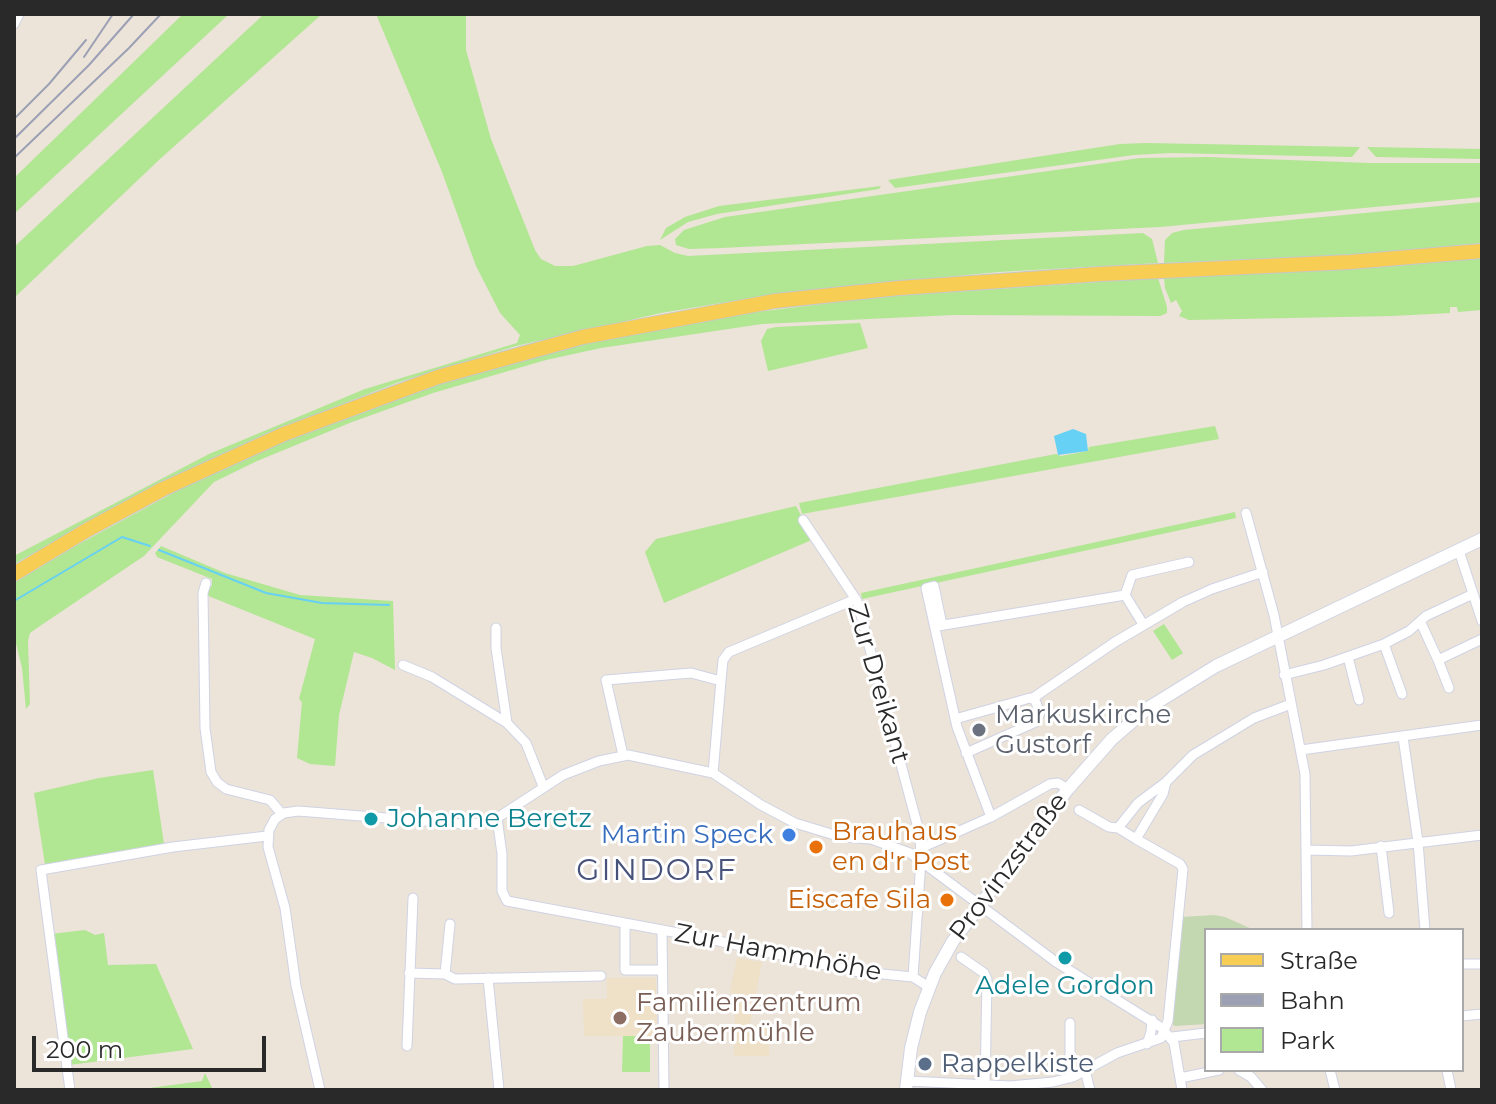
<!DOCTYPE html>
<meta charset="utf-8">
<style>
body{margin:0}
#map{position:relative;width:1496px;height:1104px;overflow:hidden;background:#ece3d9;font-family:Montserrat,sans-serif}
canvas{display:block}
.frame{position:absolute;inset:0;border:16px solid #292929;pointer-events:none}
.legend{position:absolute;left:1204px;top:928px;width:260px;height:144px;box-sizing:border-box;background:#fff;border:2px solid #a9a9a9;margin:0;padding:10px 14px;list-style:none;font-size:24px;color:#292929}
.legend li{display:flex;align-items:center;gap:16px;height:40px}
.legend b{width:40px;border:2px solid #a9a9a9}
.scale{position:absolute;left:32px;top:1036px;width:234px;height:36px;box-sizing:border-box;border:4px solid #292929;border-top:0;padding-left:10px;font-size:24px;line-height:28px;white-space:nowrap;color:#292929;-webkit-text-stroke:6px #fff;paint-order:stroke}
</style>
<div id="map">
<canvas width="1496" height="1104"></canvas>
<div class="frame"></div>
<ul class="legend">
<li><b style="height:10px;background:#f7cd53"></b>Straße</li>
<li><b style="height:10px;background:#9ca0b4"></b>Bahn</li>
<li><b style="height:22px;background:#b1e693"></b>Park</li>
</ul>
<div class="scale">200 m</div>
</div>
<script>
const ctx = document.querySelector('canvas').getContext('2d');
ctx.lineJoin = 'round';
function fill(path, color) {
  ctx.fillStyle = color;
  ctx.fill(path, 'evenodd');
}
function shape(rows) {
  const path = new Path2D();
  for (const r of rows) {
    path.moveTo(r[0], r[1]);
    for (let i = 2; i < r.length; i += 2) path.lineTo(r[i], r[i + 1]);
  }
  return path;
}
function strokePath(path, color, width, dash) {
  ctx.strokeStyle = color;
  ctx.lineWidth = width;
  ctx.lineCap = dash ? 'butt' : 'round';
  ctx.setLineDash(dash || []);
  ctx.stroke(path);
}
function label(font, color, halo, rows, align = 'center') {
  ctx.font = font + ' Montserrat,sans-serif';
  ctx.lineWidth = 6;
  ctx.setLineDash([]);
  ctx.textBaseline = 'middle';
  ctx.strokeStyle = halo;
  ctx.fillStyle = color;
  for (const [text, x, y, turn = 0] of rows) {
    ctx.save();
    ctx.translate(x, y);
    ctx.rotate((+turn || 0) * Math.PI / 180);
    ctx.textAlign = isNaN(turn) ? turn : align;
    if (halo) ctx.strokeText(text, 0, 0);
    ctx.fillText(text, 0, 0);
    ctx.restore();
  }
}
fill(shape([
 [737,958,762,962,750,1025,769,1026,769,1056,734,1056,735,999,730,991],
 [607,978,656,978,657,1036,584,1036,583,999,607,999]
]), '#efe1c7');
fill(shape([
 [183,14,229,14,14,214,14,178],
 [264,14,322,14,160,159,14,298,14,247],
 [376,14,466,14,466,50,491,139,535,250,541,259,555,266,573,266,647,246,660,245,675,253,688,256,1143,233,1152,239,1158,263,999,272,787,292,661,313,516,346,399,382,265,434,147,490,14,564,14,556,209,454,365,389,517,343,520,335,500,313,476,266,442,172],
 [1146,143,1360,147,1352,157,1171,153,1134,155,895,188,888,180,1120,144],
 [1367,147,1482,149,1482,159,1376,157],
 [1207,157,1370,163,1482,163,1482,197,1160,227,721,248,689,249,676,245,675,239,684,230,725,217,1140,158],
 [881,186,879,189,717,214,688,222,660,240,666,228,685,217,719,206],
 [1482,202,1482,243,1365,254,1164,263,1165,240,1172,233,1184,230],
 [1482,258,1482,310,1458,312,1457,307,1450,307,1450,313,1392,316,1189,320,1179,316,1182,311,1176,300,1171,303,1165,288,1164,278,1385,267],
 [1158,278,1167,307,1167,313,1160,316,954,315,762,324,601,348,546,360,433,393,352,422,257,461,214,482,144,556,37,628,30,633,28,641,30,704,26,709,22,668,14,635,14,583,79,544,186,486,306,432,453,379,578,345,740,314,880,297],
 [860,323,868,348,768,371,761,341,767,329,776,327],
 [1215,426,1219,439,802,514,799,503,1056,454,1061,456,1088,451,1089,447],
 [796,506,814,539,664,603,645,552,656,539],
 [1235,512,1236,518,862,599,861,593],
 [161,546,225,573,300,595,393,601,395,670,372,658,354,652,339,715,335,766,310,764,297,758,302,702,299,699,315,639,206,595,212,585,212,579,157,557,155,553],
 [1164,624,1183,653,1172,660,1153,631],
 [153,770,164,844,45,865,34,793,99,778],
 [85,930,95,935,104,933,108,965,156,964,193,1049,69,1065,51,934],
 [623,1036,650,1036,650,1072,622,1072],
 [205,1073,213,1090,135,1090,202,1081]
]), '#b1e693');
fill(shape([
 [1214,915,1225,917,1254,930,1206,930,1206,1024,1175,1026,1171,1023,1182,917]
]), '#c3d7b0');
fill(shape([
 [1073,429,1086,434,1088,451,1058,455,1054,436]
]), '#66d1f4');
strokePath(shape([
 [159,550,266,593,322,603,389,605],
 [14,601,122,537,150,546]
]), '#66d1f4', 2);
const street = shape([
 [14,24,19,14],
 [1246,513,1274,615,1305,774,1307,930],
 [803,520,857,601,920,835,921,860,913,977],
 [1459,551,1482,621],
 [206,583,203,593,205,728,211,772,217,782,226,789,270,800,282,814],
 [1125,595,1132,575,1189,562],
 [1125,595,1143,624],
 [1421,623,1438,660,1482,639],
 [942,625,934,586,926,588,957,727,991,817],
 [938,626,1125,595],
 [496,628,496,648,507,723,526,743,543,786],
 [1384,644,1402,694],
 [1348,657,1359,700],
 [1438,660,1449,688],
 [403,665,432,677,507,723],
 [1284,675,1324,665,1384,644,1409,631,1426,616,1473,594],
 [721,681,723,660,729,652,856,599],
 [1033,698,1115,642,1183,602,1212,589,1263,572],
 [955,719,1030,698,1035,700,1040,713,1036,722,966,753],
 [1403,737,1418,842,1425,930],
 [1301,750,1482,725],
 [623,755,606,680,691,673,721,681,713,773],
 [1166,782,1163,794,1136,839,1118,828,1138,803,1166,782,1193,755,1254,718,1291,704],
 [1079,810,1109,827,1118,828],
 [497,818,502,854,502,891,507,901,705,938,852,971,913,977,929,987],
 [1381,846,1389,913],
 [921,848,991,817,1050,784,1058,783,1068,789],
 [1307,850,1351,851,1482,835],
 [625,924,625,970,662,970],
 [662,930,664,1090],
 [961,957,984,973,987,979,985,1085],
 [1462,964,1482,964],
 [409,973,445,974,455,979,601,976],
 [445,974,450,924],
 [488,978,499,1090],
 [1462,1016,1482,1014],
 [1070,1023,1070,1078],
 [1172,1037,1206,1033],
 [1147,1044,1151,1032,1152,1020],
 [407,1046,413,898],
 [1085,1070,1090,1090],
 [1239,1070,1251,1077,1262,1090],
 [1330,1070,1335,1090],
 [1447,1070,1451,1090],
 [1180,1078,1219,1070],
 [907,1081,1010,1086,1053,1082,1073,1077,1117,1053,1161,1038,1168,1021,1183,869,1180,864,1136,839],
 [70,1090,41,870,173,847,267,836],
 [320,1090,296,986,285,908,268,847,269,830,275,819,284,813,298,811,462,824,482,823,497,818,563,775,599,761,628,755,713,773,761,805,795,823,841,837,871,839,910,853,1056,962,1162,1028,1174,1043,1182,1090]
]);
const secondary = shape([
 [906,1090,911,1048,920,1012,935,973,953,941,1068,789,1112,739,1148,708,1216,666,1482,539]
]);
const primary = shape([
 [14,574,87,530,163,489,284,434,438,377,583,337,775,301,899,288,1100,274,1350,262,1482,251]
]);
strokePath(street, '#cfd3e3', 11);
strokePath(secondary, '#cfd3e3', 14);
strokePath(primary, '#c7c7c7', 16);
strokePath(street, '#fff', 9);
strokePath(secondary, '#fff', 12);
strokePath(primary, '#f7cd53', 14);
strokePath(shape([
 [84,57,113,14],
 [14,119,49,84,86,40],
 [14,139,89,65,134,14],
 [14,158,129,48,161,14]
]), '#9ca0b4', 2);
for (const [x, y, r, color] of [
 [979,730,8,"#6b7280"],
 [371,819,8,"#0f9aa8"],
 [789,835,8,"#3f7fe0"],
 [816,847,8,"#e8710a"],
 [947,900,8,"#e8710a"],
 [1065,958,8,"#0f9aa8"],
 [620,1018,8,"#8d6e63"],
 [925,1064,8,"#5c6f8a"]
]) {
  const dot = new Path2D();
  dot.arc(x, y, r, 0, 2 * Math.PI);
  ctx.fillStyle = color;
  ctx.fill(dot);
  strokePath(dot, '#fff', 3);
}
label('26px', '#292929', '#fff', [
 ["Zur Dreikant",878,684,74],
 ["Provinzstraße",1009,867,-53],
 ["Zur Hammhöhe",778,953,11]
]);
label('26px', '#5b616d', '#fff', [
 ["Markuskirche",995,715],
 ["Gustorf",995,745]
], 'left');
label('26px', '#0d838f', '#fff', [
 ["Johanne Beretz",387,819],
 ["Adele Gordon",1065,986,"center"]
], 'left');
label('26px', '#c56008', '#fff', [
 ["Brauhaus",832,832],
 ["en d'r Post",832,862],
 ["Eiscafe Sila",931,900,"right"]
], 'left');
label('26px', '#366cbe', '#fff', [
 ["Martin Speck",773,835]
], 'right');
label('26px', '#785e54', '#fff', [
 ["Familienzentrum",636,1003],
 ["Zaubermühle",636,1033]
], 'left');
label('26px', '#4e5e75', '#fff', [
 ["Rappelkiste",941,1064]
], 'left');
ctx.letterSpacing = '2px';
label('30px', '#47527b', '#fff', [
 ["GINDORF",657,871]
]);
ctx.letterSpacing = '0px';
</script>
